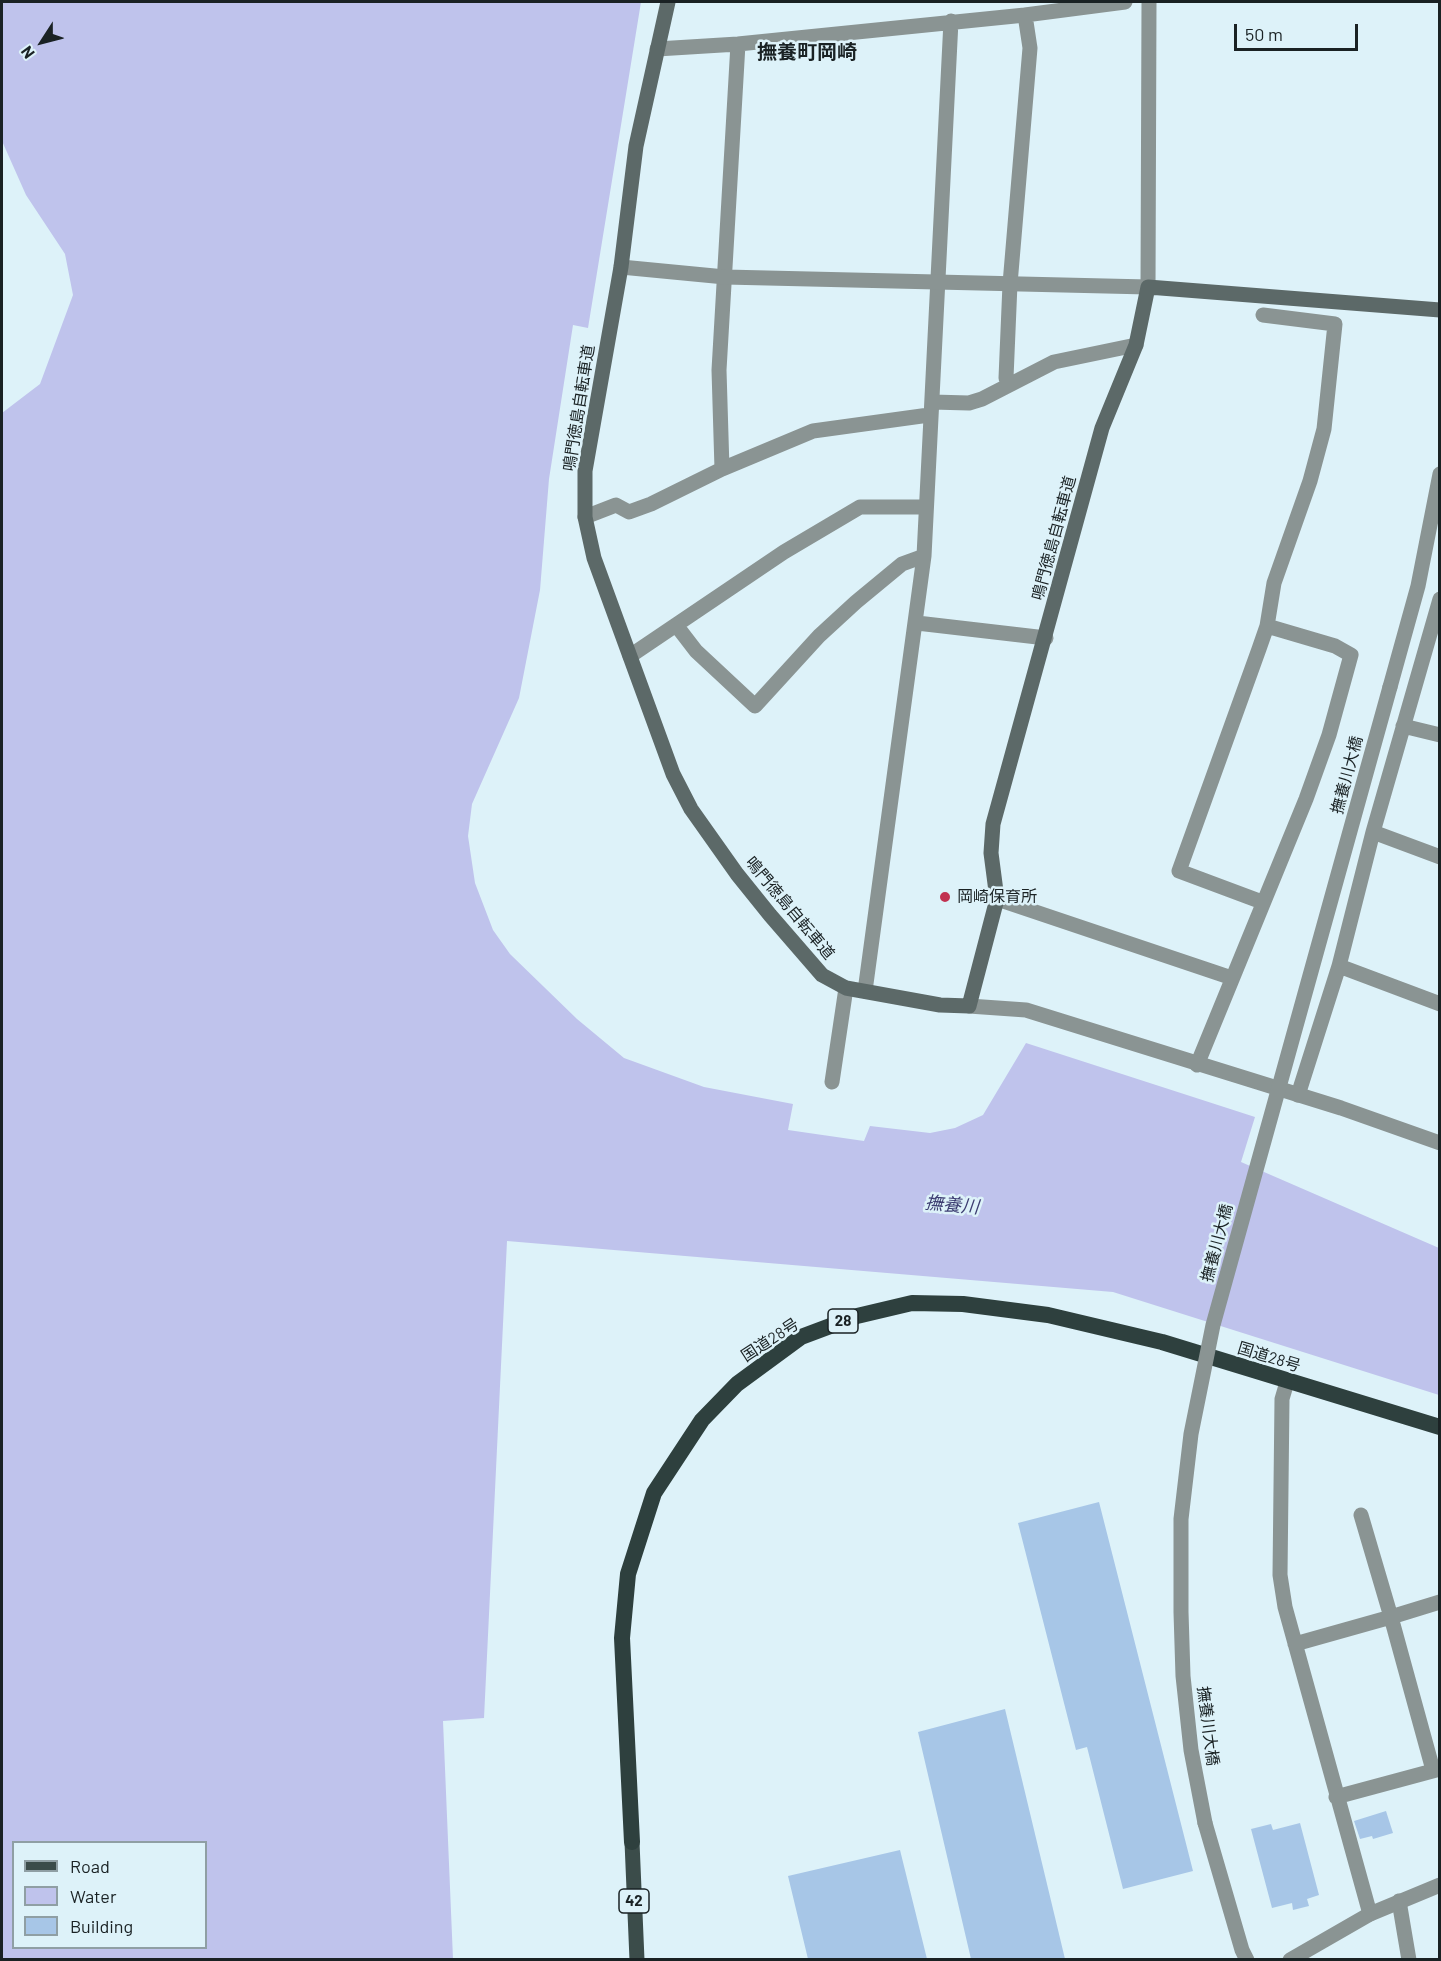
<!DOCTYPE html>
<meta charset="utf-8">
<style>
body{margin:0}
#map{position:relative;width:1441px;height:1961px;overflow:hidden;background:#ddf2f9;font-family:Barlow,sans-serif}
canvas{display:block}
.frame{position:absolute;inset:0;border:3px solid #1a2224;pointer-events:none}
.legend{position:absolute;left:12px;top:1841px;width:195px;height:108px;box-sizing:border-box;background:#ddf2f9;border:2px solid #8f9fa4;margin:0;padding:8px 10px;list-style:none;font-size:18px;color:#1a2224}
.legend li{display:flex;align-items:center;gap:12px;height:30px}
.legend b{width:30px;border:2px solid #8f9fa4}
.north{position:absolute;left:12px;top:12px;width:60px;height:60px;-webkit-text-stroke:4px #ddf2f9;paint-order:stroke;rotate:234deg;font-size:16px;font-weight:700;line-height:24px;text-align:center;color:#1a2224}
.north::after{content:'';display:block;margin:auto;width:21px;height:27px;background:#1a2224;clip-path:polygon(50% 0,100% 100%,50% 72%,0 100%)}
.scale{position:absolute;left:1234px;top:24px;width:124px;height:27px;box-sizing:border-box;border:3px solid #1a2224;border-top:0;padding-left:8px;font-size:18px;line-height:21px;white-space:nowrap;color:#1a2224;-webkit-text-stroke:4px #ddf2f9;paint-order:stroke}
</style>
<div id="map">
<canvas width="1441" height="1961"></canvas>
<div class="frame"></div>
<ul class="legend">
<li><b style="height:8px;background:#3b4c4a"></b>Road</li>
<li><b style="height:16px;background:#bfc3ec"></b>Water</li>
<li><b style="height:16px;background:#a7c6e7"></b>Building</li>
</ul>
<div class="north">N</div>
<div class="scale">50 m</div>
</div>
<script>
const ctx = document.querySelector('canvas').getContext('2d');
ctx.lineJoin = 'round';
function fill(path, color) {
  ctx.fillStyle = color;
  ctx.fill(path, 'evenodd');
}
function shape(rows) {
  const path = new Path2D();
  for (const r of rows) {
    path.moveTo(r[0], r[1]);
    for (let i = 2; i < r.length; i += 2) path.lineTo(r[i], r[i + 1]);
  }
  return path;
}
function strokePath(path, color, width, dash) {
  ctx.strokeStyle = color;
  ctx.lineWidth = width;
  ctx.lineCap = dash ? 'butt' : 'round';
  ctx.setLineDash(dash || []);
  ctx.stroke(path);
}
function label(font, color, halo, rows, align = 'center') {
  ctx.font = font + ' Barlow,"Noto Sans JP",sans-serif';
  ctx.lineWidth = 5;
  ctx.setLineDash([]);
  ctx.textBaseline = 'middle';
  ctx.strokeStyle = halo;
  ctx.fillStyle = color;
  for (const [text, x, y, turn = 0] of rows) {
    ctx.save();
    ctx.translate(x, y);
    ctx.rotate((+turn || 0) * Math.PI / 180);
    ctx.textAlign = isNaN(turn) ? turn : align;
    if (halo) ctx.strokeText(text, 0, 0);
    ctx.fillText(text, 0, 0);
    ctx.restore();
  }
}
fill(shape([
 [2,2,641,2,588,328,573,325,549,479,540,590,519,698,472,804,468,836,475,883,493,930,510,954,577,1019,624,1058,704,1087,793,1104,788,1130,864,1141,870,1126,930,1133,955,1128,983,1115,1026,1043,1255,1117,1241,1162,1439,1248,1439,1395,1113,1292,507,1241,484,1718,443,1721,453,1959,2,1960,2,413,40,384,73,295,65,254,26,195,2,141],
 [14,1842,206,1842,206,1948,14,1948]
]), '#bfc3ec');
fill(shape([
 [1099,1502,1193,1871,1123,1889,1087,1747,1076,1750,1018,1523],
 [1005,1709,1065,1959,971,1959,918,1732],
 [1386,1811,1393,1833,1373,1839,1372,1836,1360,1839,1354,1821],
 [1300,1823,1319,1895,1307,1899,1309,1906,1293,1910,1292,1903,1272,1908,1251,1829,1271,1824,1273,1830],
 [900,1850,927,1959,808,1959,788,1876]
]), '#a7c6e7');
strokePath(shape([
 [657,49,738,44,1025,15,1125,2],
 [1148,287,1149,2],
 [1011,384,1006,378,1010,284,1030,48,1025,15],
 [932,402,969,403,982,399,1054,362,1136,345],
 [722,469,719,370,738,44],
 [585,517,616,505,629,512,651,504,722,469,813,431,929,415],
 [917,623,1046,638],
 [676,625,696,651,755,706,819,636,856,602,902,564,924,556],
 [630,656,784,552,860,507,926,507],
 [1403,726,1440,735],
 [1373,832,1440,857],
 [997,899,1232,978],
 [1262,902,1179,871,1259,649,1267,626,1274,583,1310,481,1324,429,1335,324,1263,315],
 [1339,966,1440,1004],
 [865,991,924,556,951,21],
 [1197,1065,1306,799,1329,735,1351,655,1335,646,1267,626],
 [1298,1095,1339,966,1373,832,1440,599],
 [1287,1382,1282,1399,1280,1575,1285,1607,1370,1914],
 [1361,1515,1391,1617,1440,1602],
 [1295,1644,1391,1617,1433,1770],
 [1336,1797,1440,1769],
 [1399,1901,1409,1960]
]), '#8a9493', 15);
strokePath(shape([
 [621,267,725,277,1148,287],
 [1390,687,1418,586,1440,474],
 [969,1006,1026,1010,1341,1108,1440,1143],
 [832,1082,846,988],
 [1205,1823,1242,1950,1247,1960],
 [1290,1960,1370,1914,1440,1885]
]), '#8a9493', 15);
strokePath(shape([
 [668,2,636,146,621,267,585,471,585,517,594,558,673,774,691,809,737,874,770,915,822,975,846,988,940,1005,969,1006,997,899,991,853,993,824,1102,428,1136,345,1148,287,1440,310]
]), '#5c6968', 15);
strokePath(shape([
 [632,1842,637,1960]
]), '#3b4c4a', 15);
strokePath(shape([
 [632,1842,622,1638,628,1574,654,1493,702,1420,737,1384,801,1337,857,1316,912,1303,963,1304,1048,1315,1162,1342,1440,1427]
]), '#2e403e', 16);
strokePath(shape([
 [1205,1823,1191,1750,1183,1676,1181,1612,1181,1519,1191,1434,1213,1325,1390,687]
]), '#8a9493', 15);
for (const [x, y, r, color] of [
 [945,897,6,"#c13150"]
]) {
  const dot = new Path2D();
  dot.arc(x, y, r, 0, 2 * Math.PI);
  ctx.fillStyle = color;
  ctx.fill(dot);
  strokePath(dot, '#ddf2f9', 2);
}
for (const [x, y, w] of [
 [843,1321,30],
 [634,1901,30]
]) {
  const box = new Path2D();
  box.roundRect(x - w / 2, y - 12, w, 24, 4.5);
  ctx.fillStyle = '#ddf2f9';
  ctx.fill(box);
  strokePath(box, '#1a2224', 1.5);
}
label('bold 15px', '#1a2224', null, [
 ["28",843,1321],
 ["42",634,1901]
]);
label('16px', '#1a2224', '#ddf2f9', [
 ["鳴門徳島自転車道",579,408,-81],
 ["鳴門徳島自転車道",1054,538,-75],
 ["撫養川大橋",1347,775,-75],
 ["鳴門徳島自転車道",790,908,50],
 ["撫養川大橋",1217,1243,-75],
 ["国道28号",770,1340,-33],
 ["国道28号",1269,1357,17],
 ["撫養川大橋",1208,1726,83]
]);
label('16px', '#1a2224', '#ddf2f9', [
 ["岡崎保育所",957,897]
], 'left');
label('italic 18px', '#3d3e72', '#ddf2f9', [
 ["撫養川",952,1205,5]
]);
label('bold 20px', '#1a2224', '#ddf2f9', [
 ["撫養町岡崎",807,52]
]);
</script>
